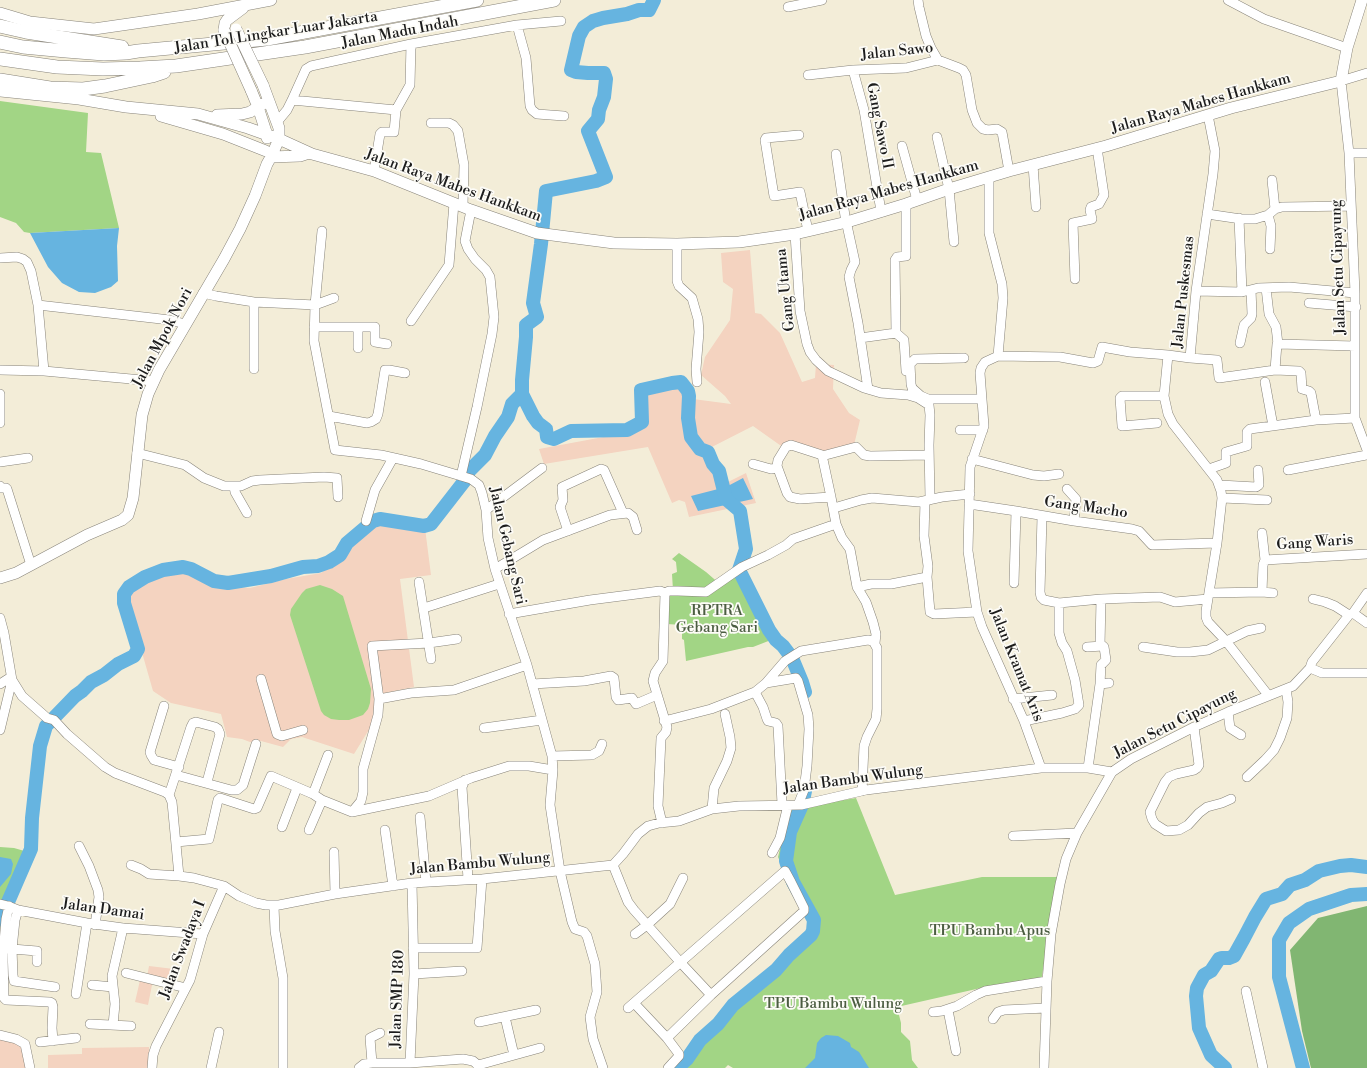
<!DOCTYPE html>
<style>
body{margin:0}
canvas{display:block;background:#f3edd8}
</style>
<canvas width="1367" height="1068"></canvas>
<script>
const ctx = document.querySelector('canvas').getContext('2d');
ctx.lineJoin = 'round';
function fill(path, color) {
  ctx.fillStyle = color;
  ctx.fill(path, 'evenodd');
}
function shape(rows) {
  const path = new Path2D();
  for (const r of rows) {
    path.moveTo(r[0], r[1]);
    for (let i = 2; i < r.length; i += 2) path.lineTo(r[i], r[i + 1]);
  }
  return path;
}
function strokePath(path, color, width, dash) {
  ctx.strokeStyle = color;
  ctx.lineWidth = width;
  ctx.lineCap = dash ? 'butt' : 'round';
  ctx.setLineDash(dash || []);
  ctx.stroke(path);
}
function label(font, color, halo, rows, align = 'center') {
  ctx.font = font + ' "Libre Bodoni",serif';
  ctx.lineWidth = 3.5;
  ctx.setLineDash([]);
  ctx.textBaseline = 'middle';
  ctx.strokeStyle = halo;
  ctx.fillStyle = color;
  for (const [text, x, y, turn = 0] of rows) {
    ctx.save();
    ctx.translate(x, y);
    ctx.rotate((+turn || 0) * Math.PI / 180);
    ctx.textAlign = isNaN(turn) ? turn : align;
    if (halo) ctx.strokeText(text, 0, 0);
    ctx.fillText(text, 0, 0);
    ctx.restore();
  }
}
fill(shape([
 [750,250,755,313,761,314,780,333,802,382,815,378,816,364,834,365,833,389,849,413,860,420,854,445,821,453,784,448,753,426,704,451,720,486,746,473,756,503,689,517,685,502,679,500,672,503,648,447,544,464,539,449,641,430,634,391,681,383,683,395,693,399,731,404,725,396,701,375,705,357,730,320,733,289,723,282,721,253],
 [370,525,425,528,431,575,400,579,414,687,375,695,374,717,370,728,354,754,302,737,291,739,283,747,261,741,250,742,242,739,227,737,221,714,171,703,153,691,127,600,127,594,130,590,135,586,144,580,172,571,186,571,199,576,216,585,250,588,286,579,321,573,344,555,359,536],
 [149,966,174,969,173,982,153,980,148,1005,135,1002,141,976,147,977],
 [0,1037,22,1045,28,1068,0,1068],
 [149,1047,149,1068,48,1068,48,1055,82,1054,82,1048]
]), '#f4d3c0');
fill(shape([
 [0,101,88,113,86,152,101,153,119,228,30,233,24,232,16,223,0,217],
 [679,553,706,572,721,585,738,573,760,620,771,640,753,647,748,647,686,661,684,640,682,639,682,625,667,624,667,594,673,590,672,574,677,572,676,562,672,559],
 [320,585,332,589,343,596,371,689,370,703,368,709,363,715,349,720,339,720,331,719,324,715,321,711,290,615,291,609,302,593,306,589],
 [856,798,895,895,982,877,1058,877,1041,982,994,985,897,1007,901,1023,901,1032,910,1041,912,1060,918,1068,733,1068,728,1065,725,1068,678,1068,820,927,792,890,778,857,789,809],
 [0,847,14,848,28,852,2,912,0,933]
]), '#a2d585');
fill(shape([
 [1367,906,1367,1068,1311,1068,1302,1031,1290,950,1318,918]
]), '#81b672');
fill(shape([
 [119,228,117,246,118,281,111,287,95,293,79,292,62,283,48,267,30,233],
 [743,478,753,499,698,511,691,496,726,487],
 [0,857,11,859,13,864,11,874,0,887],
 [826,1035,838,1036,850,1043,851,1047,859,1052,869,1068,805,1068,815,1058,817,1043,821,1038]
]), '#66b4e0');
strokePath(shape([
 [654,0,649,10,639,10,627,14,603,18,593,21,584,27,579,36,571,70,576,72,588,73,604,73,606,79,604,97,599,110,598,119,588,131,606,177,596,181,546,191,541,244,533,303,537,317,526,325,526,337,522,380,522,394,533,416,538,423,546,429,547,437,554,439,571,431,627,430,642,422,641,390,672,383,681,382,688,391,689,396,688,418,691,437,700,449,708,452,713,464,719,471,726,499,740,511,746,549,739,570,769,630,776,640,783,646,792,658,802,682,805,692],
 [467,476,469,471,485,455,495,436,508,417,512,404,522,394],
 [3,920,8,902,31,849,32,818,40,746,46,726,75,696,82,691,91,682,104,675,118,664,134,656,138,649,124,603,124,594,129,587,145,577,163,570,183,567,191,569,214,581,228,583,271,576,303,567,318,566,329,562,340,555,347,543,373,521,380,519,424,526,431,524,466,479],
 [677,1068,687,1059,700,1040,718,1024,733,1005,776,970,789,955,811,935,813,931,814,920,793,882,786,861,790,832,802,805,805,791],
 [1225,1068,1211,1055,1199,1028,1196,996,1197,988,1204,975,1211,971,1219,959,1222,958,1229,958,1234,956,1244,938,1255,917,1266,899,1282,894,1290,885,1305,880,1319,871,1340,866,1351,865,1367,867],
 [1303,1068,1279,977,1279,940,1289,923,1309,909,1351,895,1367,894]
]), '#66b4e0', 14);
const minor = shape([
 [918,0,919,7,926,36,931,48,938,60],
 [1228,0,1264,19,1347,48],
 [788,7,822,0],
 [517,25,526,58,530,106,532,110,537,114,564,116],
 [853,70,864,110,881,211],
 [1367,73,1341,81,1349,153,1355,293,1355,418,1367,450],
 [808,75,853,70,906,68,938,60,959,68,963,70,966,75,972,110,977,123,983,129,988,130,997,129,1002,132,1009,171],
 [292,100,396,110],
 [1208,115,1215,151,1213,174,1196,291,1190,358,1168,355,1164,396,1168,414,1173,424,1217,480,1221,491,1222,498,1217,543,1206,611,1206,617,1208,622,1226,641,1268,695],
 [277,122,287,110,292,100,306,69,311,66,411,44,517,25,561,21],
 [431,123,449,123,453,125,458,131,464,165,463,206],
 [799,135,766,138,765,140,774,196,800,192,808,231],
 [937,137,949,189,954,242],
 [902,146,917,200],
 [1349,153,1367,153],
 [836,154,845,216,855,262,851,270,849,277,858,323,868,389],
 [1033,165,1036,207],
 [374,171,380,134,382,132,394,132,396,110,410,85,411,44],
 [989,177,989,233,1002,284,1003,298,998,356,985,362,981,368,980,373,984,426,970,467,968,551,977,612,982,627,1024,721,1041,768],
 [1272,180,1275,209],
 [1207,214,1241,219,1255,219,1268,215,1275,209,1282,207,1351,206],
 [1268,215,1271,226,1270,249],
 [1239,218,1242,292],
 [322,231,315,305,334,298],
 [795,234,800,311,807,344,810,352,816,360,828,371,864,388,881,393,908,395,918,398,929,405,930,415,929,445,930,499],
 [677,244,677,281,679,286,692,298,698,319,699,332,696,369,697,382],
 [0,258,17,257,23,259,27,262,31,271,38,305,170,320,185,324],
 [1075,279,1073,223,1092,219,1090,210,1091,207,1099,204,1104,195,1097,148],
 [1266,288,1269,314,1276,327,1278,344,1355,346],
 [1196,291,1242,292,1258,288,1289,287,1355,293],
 [203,293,216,296,254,302,315,305,314,341,335,450,381,455,421,464,471,479,479,485,482,493,486,510,488,538,495,569,527,665,552,756,553,770,550,805,560,871,572,922,575,929,584,932,587,936,595,964,597,992,590,1017,593,1039,603,1068],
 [1309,303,1356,307],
 [38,305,44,371],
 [411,321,449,265,454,203],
 [314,327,375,327,375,342,387,344],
 [896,333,895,260,897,257,906,256,906,204],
 [860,338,896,333,904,340,906,371],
 [1240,343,1244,325,1251,318,1252,314,1251,290],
 [358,348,358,327],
 [998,356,1060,357,1093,363,1098,361,1102,347,1130,352,1168,355],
 [964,358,915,359,910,364,911,384,912,388,921,396,928,399,982,399],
 [1190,358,1217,360,1219,378,1275,370,1299,371,1301,373,1302,389,1309,391,1311,393,1316,420],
 [254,369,254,302],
 [0,370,44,371,153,381],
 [1275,370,1277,344],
 [1265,382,1273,426],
 [0,394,0,423],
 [329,416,367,423,371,422,376,419,378,414,385,370,389,370,405,373],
 [1157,423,1122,426,1120,398,1122,396,1164,396],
 [960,430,983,430],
 [137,453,185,465,204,478,224,486,241,486,252,481,260,480,324,477,337,478,338,497],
 [822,456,856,447,864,455,870,456,929,455],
 [972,459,1033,475,1044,476,1059,474],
 [0,462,28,458],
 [753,464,771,469,777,468],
 [1209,469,1226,463,1226,452,1247,446,1247,432,1250,429,1316,420,1355,418],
 [1288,470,1367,455],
 [461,476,477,407,492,334,494,317,490,277,486,270,475,259,468,249,465,241,471,210],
 [1220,485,1256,487,1259,485,1258,470],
 [0,486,0,488,6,488,7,489,31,565],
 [234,486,235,492,247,513],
 [1067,489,1076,499,1074,521],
 [831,497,822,455,791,445,786,447,778,460,777,466,787,493,790,497,800,499,831,497,836,524,842,538,850,549,857,587,871,584,891,584,927,577],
 [1222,498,1267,500],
 [925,501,924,536,928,566,927,577,930,612,934,614,977,612],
 [969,504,1016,511,1074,521,1132,529,1139,531,1152,545,1217,543],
 [834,508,861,500,872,498,919,502,942,497,970,494],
 [486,510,542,468],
 [1042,516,1040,592,1041,597,1044,600,1059,603,1101,599,1160,597,1175,602,1208,599],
 [366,521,375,490,393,458],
 [568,531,560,507,563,500,562,487,601,469,604,470,623,513],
 [1265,560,1367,554],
 [495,569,543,540,610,515,628,513,633,517,637,530],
 [419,582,431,659],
 [1014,583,1016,511],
 [857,587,866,602,873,622,876,634,875,643],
 [1262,592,1263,565,1265,560,1262,533],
 [665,593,669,591,678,591,706,592,742,567,768,555,786,545,793,539,836,524],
 [1209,593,1262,592,1273,593],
 [1313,599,1325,602,1335,606,1349,615],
 [424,608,499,584],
 [1353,613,1367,623],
 [509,614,590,600,660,591,665,593,663,661,655,673,653,681,667,727,666,732,661,738,658,806,662,823],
 [0,618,4,633,12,680,22,696,47,718,54,720,67,734,105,767,115,773,165,792,169,795,172,802,179,876,194,878,224,886,239,896,256,903,266,905,279,905,335,894,412,883,482,879,613,865,623,854,638,834,648,826,659,823,679,821,712,809,739,806,801,805,866,790,1041,768,1088,768,1112,772],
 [1100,646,1101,599],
 [1087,647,1103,646,1104,647,1106,660,1101,665,1100,684],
 [1143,647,1177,652,1190,652,1208,650,1247,631,1261,628],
 [1310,668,1322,673,1367,673],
 [261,679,277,734,282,736,303,730],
 [766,683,796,678,798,681,808,715,809,729,807,766,804,790,798,805],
 [0,684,11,677],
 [532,684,584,681,611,676,614,678,616,697,618,700,632,698,636,704,657,695],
 [755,692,766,683,785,661,801,651,868,640,873,641,877,648,877,709,876,719,867,737,864,746,862,791],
 [379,699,411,693,454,690,527,665],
 [1013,699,1052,695],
 [164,706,150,752,151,755,154,760,179,767],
 [1228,712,1230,728,1241,735],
 [664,721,711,709,755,692,763,707,767,719,768,721,776,723,778,726,782,804],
 [1024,721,1062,713,1075,709,1079,705,1075,680,1067,651,1062,643,1059,633,1059,603],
 [1194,727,1199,765,1197,768,1194,770,1176,774,1169,777,1165,782,1150,812,1152,819,1155,824,1166,831,1179,830,1188,825,1199,813,1207,807,1222,803,1231,799],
 [484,728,542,720],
 [0,730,12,680],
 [552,756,592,755,599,751,602,744],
 [1088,768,1100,684,1109,683],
 [176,775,231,790,237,790,243,785,256,744],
 [1247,777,1265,760,1274,750,1280,738,1287,718,1288,702,1286,689],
 [465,780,462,787,468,879],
 [313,794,328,755],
 [169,795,191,727,193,723,196,722,215,727,218,729,220,734,207,782],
 [712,809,714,788,727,761,731,748,730,737,725,714],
 [352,812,361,801,363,792,363,769,378,715,379,699,372,646,429,643,457,639],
 [420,817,426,882],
 [282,827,297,788],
 [309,830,322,800],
 [385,830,393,886],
 [1013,836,1077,833],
 [176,842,209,839,218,800,220,798,254,809,257,808,271,776,313,794,322,800,352,812,429,796,471,778,509,766,529,766,553,770],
 [79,846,89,866,98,890,99,897,95,925],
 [334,852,335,894],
 [772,853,780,838,788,805],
 [131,865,141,869,149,874,179,876],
 [613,865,628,902,634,910,681,963,711,995],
 [0,904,8,906,18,910,87,923,123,928,203,934],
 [9,906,6,919,3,954,4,998,6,1000,50,1002,52,1003,53,1007,52,1028,53,1041],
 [274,906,275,931,283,978,283,1068],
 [18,910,15,920,12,949,13,975,14,981,55,987],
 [635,934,647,925,670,904,683,878],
 [413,948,477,948,482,879],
 [12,949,37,951,37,962],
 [126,973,186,988],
 [414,974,462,971],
 [92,985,113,987],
 [1246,991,1263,1068],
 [76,994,87,923],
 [634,1003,667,1038],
 [628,1008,785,871,791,882,804,908,804,911,711,995,667,1038,679,1054,679,1056,668,1068],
 [948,1010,956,1051],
 [933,1012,942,1011,957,1006,976,995,985,991,1047,981],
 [505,1017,514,1055],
 [993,1019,998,1012,1004,1010,1046,1008],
 [479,1022,536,1010],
 [90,1024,131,1026],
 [113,1025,115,1004,112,976,123,928],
 [0,1035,16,1039,25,1044,30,1068],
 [40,1042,76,1038],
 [372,1063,370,1038,380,1033],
 [410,1063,463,1059,473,1061,478,1065,478,1068],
 [478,1065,540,1048],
 [152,1068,153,1055,156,1046,190,980,203,934,224,886],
 [211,1068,219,1032],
 [359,1068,364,1064,372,1063,410,1063,414,974,412,883],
 [1044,1068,1047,981,1051,934,1060,884,1066,859,1077,833,1112,772,1131,759,1194,727,1228,712,1293,686,1310,668,1312,662,1349,615,1353,613,1367,593]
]);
const major = shape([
 [0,13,30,22,94,29,198,14,271,0],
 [224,30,225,23,227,20,243,8],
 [251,90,258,107,267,135,267,138],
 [0,91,79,99,126,107,198,114,248,128,279,139,312,154,374,171,471,210,537,233,614,243,677,244,739,242,795,234,847,222,906,204,949,189,1009,171,1106,146,1231,108,1341,81,1347,48,1362,0],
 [217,115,242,114,250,112,263,104],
 [161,116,223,134,266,151],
 [271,157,300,156,309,153],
 [0,578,16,573,87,535,122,520,128,515,133,498,142,415,148,394,159,370,224,259,240,229,255,196,267,164,271,157,279,139,279,128,263,85]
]);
const highway = shape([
 [0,26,26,32,122,47],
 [0,42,23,47,66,51,104,54,126,53,138,51,267,39,477,0],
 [0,59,57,67,103,69,140,68,176,66,305,47,554,0],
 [0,80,50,88,83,89,105,86,152,76,164,72]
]);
strokePath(minor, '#88847a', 10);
strokePath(major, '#88847a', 12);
strokePath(highway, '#88847a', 14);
strokePath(minor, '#fff', 9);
strokePath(major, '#fff', 11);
strokePath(highway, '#fff', 13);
const majorBridge = shape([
 [236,29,263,85],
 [224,30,251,90]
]);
strokePath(majorBridge, '#88847a', 12, []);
strokePath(majorBridge, '#fff', 11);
label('15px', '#1c1c1c', '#fdfcf7', [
 ["Jalan Tol Lingkar Luar Jakarta",276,33,-9],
 ["Jalan Madu Indah",400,33,-11],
 ["Jalan Sawo",897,52,-6],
 ["Jalan Raya Mabes Hankkam",1201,104,-16],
 ["Gang Sawo II",879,126,79],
 ["Jalan Raya Mabes Hankkam",453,186,20],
 ["Jalan Raya Mabes Hankkam",889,191,-16],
 ["Jalan Setu Cipayung",1339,267,-92],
 ["Gang Utama",786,290,-96],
 ["Jalan Puskesmas",1184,292,-84],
 ["Jalan Mpok Nori",163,338,-62],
 ["Gang Macho",1086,508,8],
 ["Gang Waris",1315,543,-4],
 ["Jalan Gebang Sari",507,546,77],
 ["Jalan Kramat Aris",1016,665,68],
 ["Jalan Setu Cipayung",1175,724,-27],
 ["Jalan Bambu Wulung",853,780,-8],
 ["Jalan Bambu Wulung",480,864,-5],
 ["Jalan Damai",103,910,8],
 ["Jalan Swadaya I",183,950,-69],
 ["Jalan SMP 180",398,999,-88]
]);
label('15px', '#4b5d41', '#fdfcf7', [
 ["RPTRA",717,611],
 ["Gebang Sari",717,628],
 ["TPU Bambu Apus",990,931],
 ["TPU Bambu Wulung",833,1004]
]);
</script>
